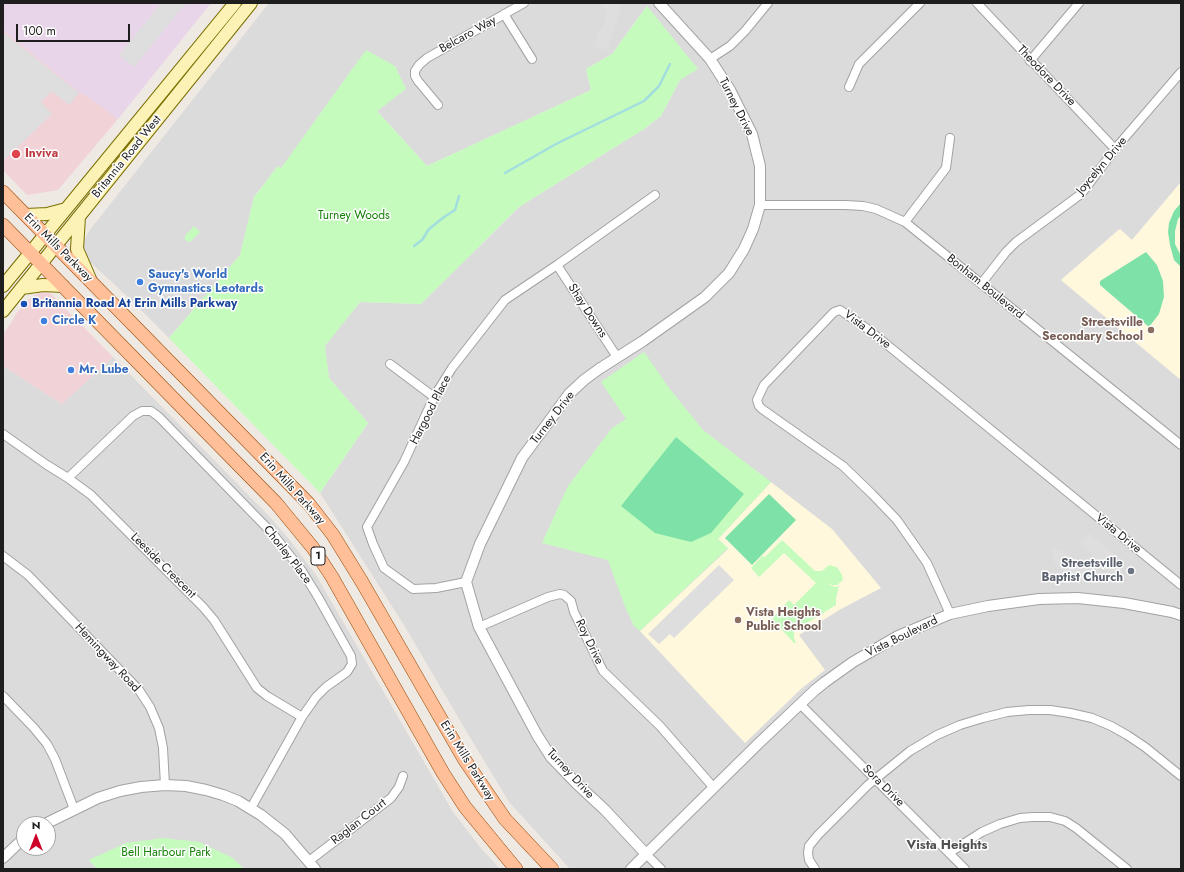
<!DOCTYPE html>
<style>
body{margin:0}
#map{position:relative;width:1184px;height:872px;overflow:hidden;background:#efe9e3;font-family:Jost,sans-serif}
canvas{display:block}
.frame{position:absolute;inset:0;border:4px solid #1e1e1e;pointer-events:none}
.north{position:absolute;left:16px;top:816px;width:40px;height:40px;box-sizing:border-box;background:#fff;border:1px solid #a5a5a5;border-radius:50%;rotate:0deg;font-size:11px;font-weight:700;line-height:16px;text-align:center;color:#1e1e1e}
.north::after{content:'';display:block;margin:auto;width:14px;height:18px;background:#cc0028;clip-path:polygon(50% 0,100% 100%,50% 72%,0 100%)}
.scale{position:absolute;left:16px;top:24px;width:114px;height:18px;box-sizing:border-box;border:2px solid #1e1e1e;border-top:0;padding-left:5px;font-size:12px;line-height:14px;white-space:nowrap;color:#1e1e1e;-webkit-text-stroke:3px #fff;paint-order:stroke}
</style>
<div id="map">
<canvas width="1184" height="872"></canvas>
<div class="frame"></div>
<div class="north">N</div>
<div class="scale">100 m</div>
</div>
<script>
const ctx = document.querySelector('canvas').getContext('2d');
ctx.lineJoin = 'round';
function fill(path, color) {
  ctx.fillStyle = color;
  ctx.fill(path, 'evenodd');
}
function shape(rows) {
  const path = new Path2D();
  for (const r of rows) {
    path.moveTo(r[0], r[1]);
    for (let i = 2; i < r.length; i += 2) path.lineTo(r[i], r[i + 1]);
  }
  return path;
}
function strokePath(path, color, width, dash) {
  ctx.strokeStyle = color;
  ctx.lineWidth = width;
  ctx.lineCap = dash ? 'butt' : 'round';
  ctx.setLineDash(dash || []);
  ctx.stroke(path);
}
function label(font, color, halo, rows, align = 'center') {
  ctx.font = font + ' Jost,sans-serif';
  ctx.lineWidth = 3;
  ctx.setLineDash([]);
  ctx.textBaseline = 'middle';
  ctx.strokeStyle = halo;
  ctx.fillStyle = color;
  for (const [text, x, y, turn = 0] of rows) {
    ctx.save();
    ctx.translate(x, y);
    ctx.rotate((+turn || 0) * Math.PI / 180);
    ctx.textAlign = isNaN(turn) ? turn : align;
    if (halo) ctx.strokeText(text, 0, 0);
    ctx.fillText(text, 0, 0);
    ctx.restore();
  }
}
fill(shape([
 [269,3,1181,3,1181,182,1132,240,1119,229,1061,280,1181,380,1181,869,570,869,509,802,465,729,404,625,320,493,368,423,329,378,324,346,360,302,421,304,519,207,644,129,661,116,680,80,647,6,612,54,586,69,591,90,427,166,377,111,405,88,395,66,281,168,278,166,254,197,240,255,169,338,131,300,90,262,85,255,82,248,83,242,89,231],
 [113,357,268,515,289,539,316,575,453,812,480,847,500,869,3,869,3,366,62,404],
 [24,824,48,824,48,848,24,848]
]), '#dcdbdb');
fill(shape([
 [3,30,83,94,84,93,118,119,58,190,27,195,3,170],
 [43,292,47,292,50,293,113,357,62,404,3,366,3,334,11,323,16,314,28,300,38,293]
]), '#f1d2d7');
fill(shape([
 [3,3,211,3,118,119,84,94,83,95,3,30]
]), '#e9d5e9');
fill(shape([
 [1181,182,1181,380,1061,280,1120,229,1132,240],
 [771,482,832,529,881,588,841,609,799,635,825,670,802,688,745,743,640,631,728,549,718,539]
]), '#fff8dd');
fill(shape([
 [647,6,698,69,680,80,661,116,644,129,519,207,421,304,360,302,325,346,329,378,368,423,320,493,169,338,240,255,254,197,278,166,281,168,366,50,395,66,406,89,377,111,427,166,591,90,586,69,612,54],
 [194,226,200,232,190,242,185,240,185,236],
 [644,352,669,388,703,430,771,482,718,539,728,548,640,631,634,626,626,609,608,560,542,543,568,486,612,428,626,419,601,382],
 [782,540,815,571,822,571,829,565,837,567,842,575,843,580,837,585,832,585,829,583,830,585,836,587,839,586,836,598,836,605,794,631,794,638,796,643,794,643,772,619,789,600,794,605,816,583,784,553,759,577,751,568,762,556,765,557],
 [163,838,199,842,233,858,244,869,97,869,89,860,126,843]
]), '#c5fcbe');
fill(shape([
 [1181,203,1181,215,1178,219,1175,231,1175,244,1181,256,1181,267,1174,260,1170,245,1168,232,1169,223,1174,211],
 [1146,252,1157,265,1163,281,1164,297,1159,314,1149,327,1100,285,1100,281],
 [676,437,744,494,711,533,691,542,655,533,621,506],
 [769,494,796,520,752,565,725,538]
]), '#7ee2a8');
fill(shape([
 [161,3,186,3,134,67,119,55],
 [599,3,618,3,617,4,622,6,607,50,594,46,598,33,602,29,607,12],
 [3,32,79,93,69,105,52,91,41,102,52,114,3,161],
 [1089,533,1125,565,1117,575,1080,544],
 [1051,548,1062,550,1098,576,1083,582,1055,564],
 [719,565,734,580,674,638,670,634,659,644,648,634]
]), '#dedede');
strokePath(shape([
 [505,173,556,144,644,101,659,86,670,64],
 [414,246,422,240,429,229,444,217,455,210,459,196]
]), '#a2dddf', 2.5);
const minor = shape([
 [977,3,1115,149],
 [504,14,532,59],
 [710,59,730,46,745,31,768,3],
 [1030,61,1079,3],
 [849,87,859,64,920,3],
 [438,105,418,81,415,76,415,71,419,65,427,58,524,3],
 [760,205,845,205,863,206,876,209,905,222,1181,445],
 [905,222,946,168,950,138],
 [557,265,617,357],
 [981,284,1006,252,1016,242,1081,194,1085,189,1115,149,1181,72],
 [390,364,434,397],
 [3,434,47,465,68,478,91,495,203,607,214,620,257,688,267,696,302,717],
 [68,478,133,416,142,411,151,411,159,417,273,534,302,571,318,597,351,656,352,664,347,672,326,687,316,697,302,717,251,808],
 [3,556,28,575,139,690,150,707,159,728,163,748,165,785],
 [466,582,436,588,413,589,384,568,373,544,367,527,404,462,434,397,452,368,505,300,557,265,655,195],
 [950,614,927,563,897,520,872,494,843,466,762,409,759,406,757,400,764,385,834,312,840,310,869,330,1181,585],
 [479,627,548,597,560,594,564,595,571,601,574,612,603,671,660,726,714,788],
 [3,696,34,728,47,744,55,759,74,809],
 [800,704,965,869],
 [949,853,982,832,1000,824,1020,818,1033,817,1050,817,1065,821,1076,828,1127,869],
 [646,854,661,869],
 [309,861,391,798,399,787,403,776],
 [815,869,809,860,808,853,809,846,818,835,868,785,910,751,937,735,960,725,983,718,1007,712,1029,710,1050,710,1070,713,1092,718,1111,726,1127,735,1145,747,1181,776]
]);
const tertiary = shape([
 [45,824,98,798,120,791,141,787,165,785,186,786,206,790,223,795,238,801,261,815,285,834,315,869],
 [646,854,605,810,576,783,551,757,537,735,479,627,466,582,480,544,522,458,569,394,584,380,599,369,643,341,705,297,729,273,744,249,753,229,760,205,760,166,752,134,730,90,710,59,659,3],
 [3,858,24,838],
 [631,869,759,743,815,690,825,682,853,662,898,636,950,614,988,606,1039,599,1078,598,1124,603,1172,612,1181,615]
]);
const secondary = shape([
 [26,215,47,214,66,209],
 [79,217,77,249,90,279],
 [3,286,235,3],
 [22,288,43,285,63,286],
 [3,311,251,3]
]);
const primary = shape([
 [3,192,309,504,333,535,362,582,464,759,505,819,552,869],
 [3,225,276,503,313,548,332,577,443,773,465,807,516,869]
]);
strokePath(minor, '#a2a2a2', 10);
strokePath(tertiary, '#a2a2a2', 12);
strokePath(secondary, '#7a6f00', 14);
strokePath(primary, '#984800', 14);
strokePath(minor, '#fff', 8);
strokePath(tertiary, '#fff', 10);
strokePath(secondary, '#fcf2b5', 12);
strokePath(primary, '#ffbf99', 13);
for (const [x, y, r, color] of [
 [16,154,5,"#e0444e"],
 [140,282,4,"#3f7fe0"],
 [24,304,4,"#1a4fb4"],
 [44,321,4,"#3f7fe0"],
 [1151,330,4,"#8d6e63"],
 [71,370,4,"#3f7fe0"],
 [1131,571,4,"#6b7280"],
 [738,620,4,"#8d6e63"]
]) {
  const dot = new Path2D();
  dot.arc(x, y, r, 0, 2 * Math.PI);
  ctx.fillStyle = color;
  ctx.fill(dot);
  strokePath(dot, '#fff', 1.5);
}
for (const [x, y, w] of [
 [318,556,14]
]) {
  const box = new Path2D();
  box.roundRect(x - w / 2, y - 9, w, 18, 3);
  ctx.fillStyle = '#fff';
  ctx.fill(box);
  strokePath(box, '#1e1e1e', 1);
}
label('bold 11px', '#1e1e1e', null, [
 ["1",318,556]
]);
label('12px', '#1e1e1e', '#fff', [
 ["Belcaro Way",468,35,-29],
 ["Theodore Drive",1046,76,46],
 ["Turney Drive",736,107,63],
 ["Britannia Road West",127,157,-51],
 ["Joycelyn Drive",1102,166,-50],
 ["Erin Mills Parkway",58,248,45],
 ["Bonham Boulevard",985,287,39],
 ["Shay Downs",587,311,57],
 ["Vista Drive",867,330,37],
 ["Hargood Place",431,410,-63],
 ["Turney Drive",553,418,-52],
 ["Erin Mills Parkway",292,489,48],
 ["Vista Drive",1118,534,39],
 ["Chorley Place",287,555,52],
 ["Leeside Crescent",163,566,45],
 ["Vista Boulevard",902,637,-26],
 ["Roy Drive",589,642,64],
 ["Hemingway Road",107,658,47],
 ["Erin Mills Parkway",467,761,58],
 ["Turney Drive",570,774,47],
 ["Sora Drive",883,786,45],
 ["Raglan Court",359,822,-38]
]);
label('bold 12px', '#be3a42', '#fff', [
 ["Inviva",25,154]
], 'left');
label('12px', '#158107', '#fff', [
 ["Turney Woods",354,216],
 ["Bell Harbour Park",166,853]
]);
label('bold 12px', '#366cbe', '#fff', [
 ["Saucy's World",148,275],
 ["Gymnastics Leotards",148,289],
 ["Circle K",52,321],
 ["Mr. Lube",79,370]
], 'left');
label('bold 12px', '#164399', '#fff', [
 ["Britannia Road At Erin Mills Parkway",32,304]
], 'left');
label('bold 12px', '#785e54', '#fff', [
 ["Streetsville",1143,323],
 ["Secondary School",1143,337],
 ["Vista Heights",746,613,"left"],
 ["Public School",746,627,"left"]
], 'right');
label('bold 12px', '#5b616d', '#fff', [
 ["Streetsville",1123,564],
 ["Baptist Church",1123,578]
], 'right');
label('bold 13px', '#515151', '#fff', [
 ["Vista Heights",947,846]
]);
</script>
